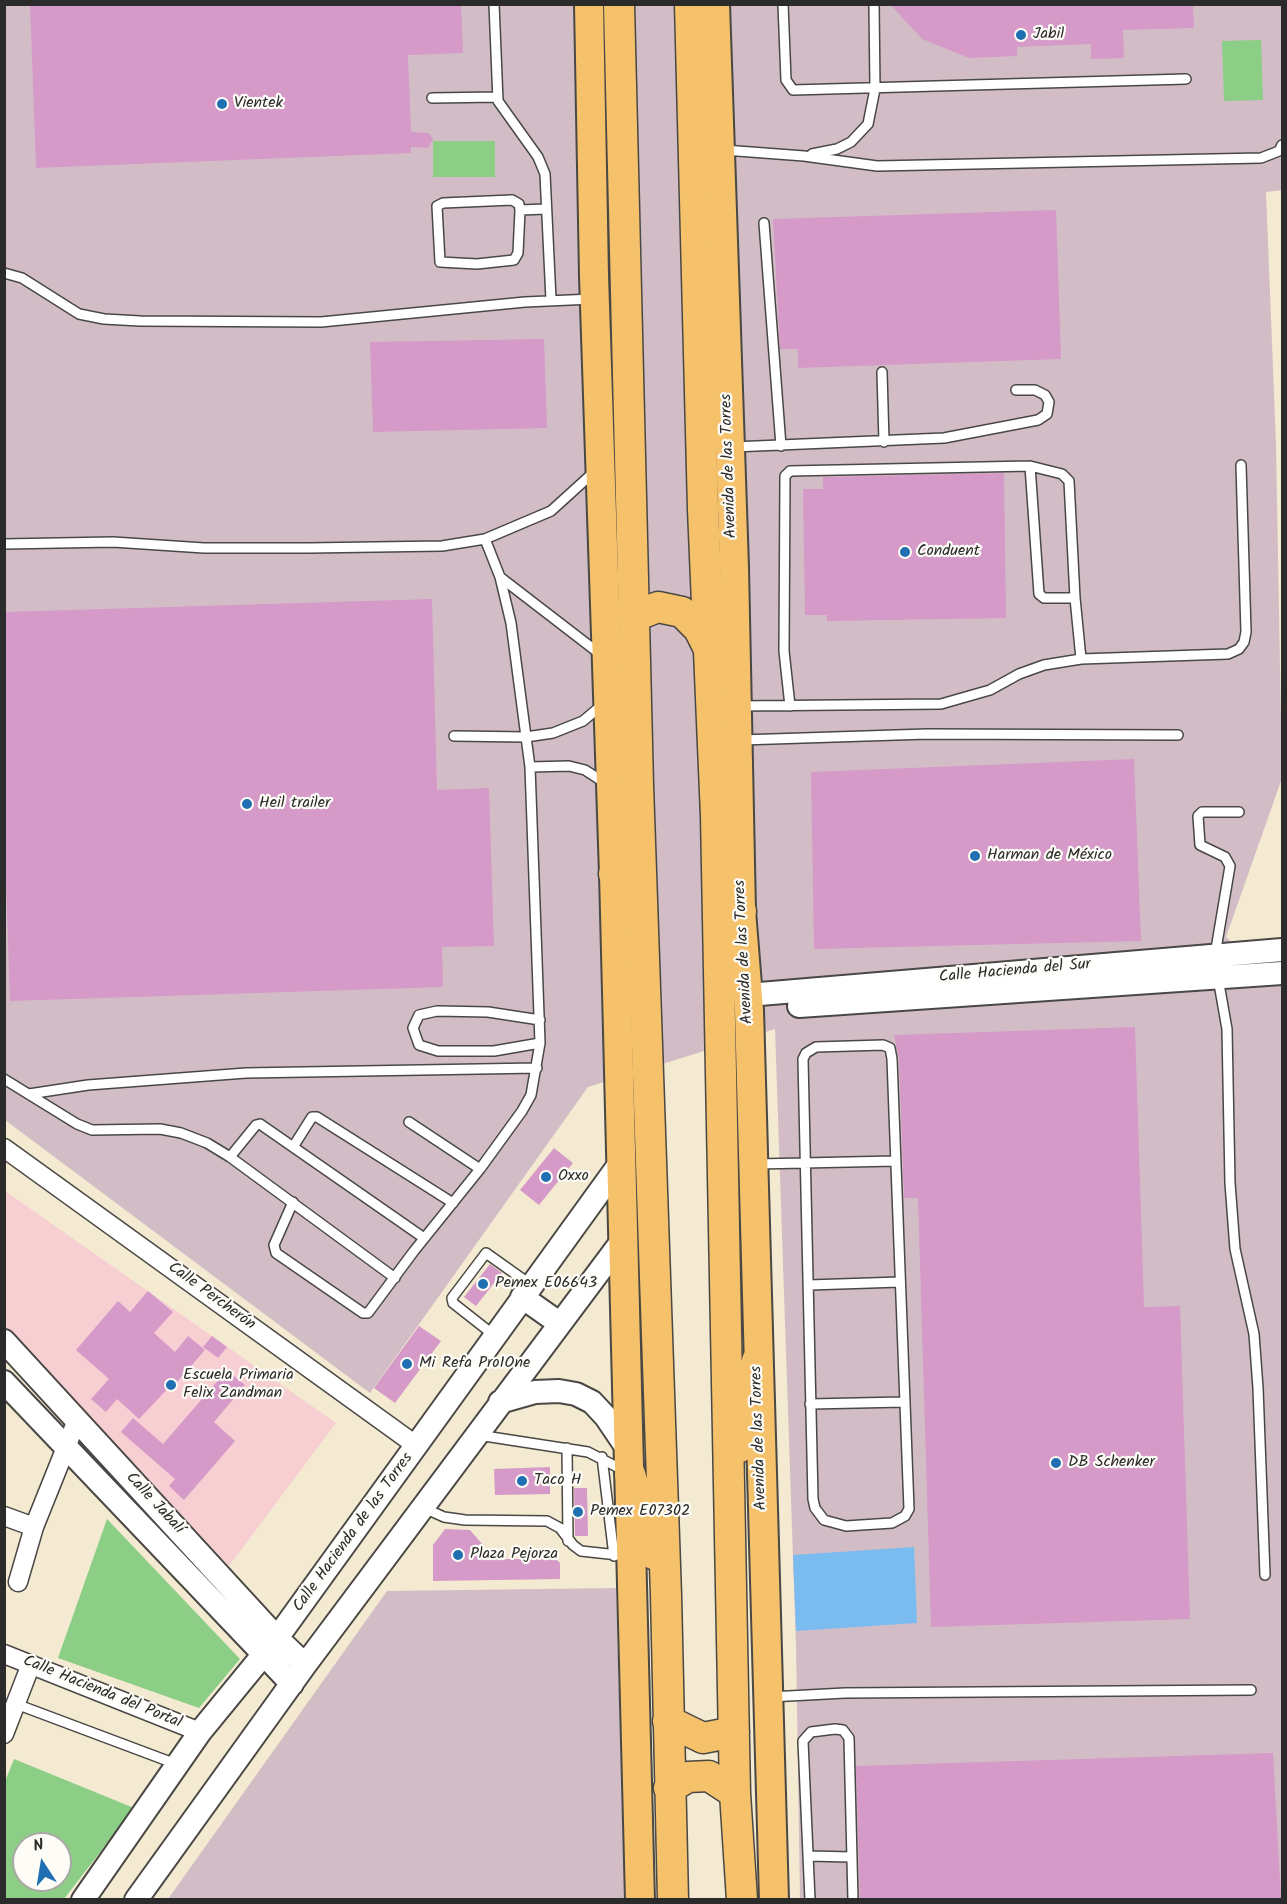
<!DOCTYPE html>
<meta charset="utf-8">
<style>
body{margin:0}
#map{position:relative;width:1287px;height:1904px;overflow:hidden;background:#f4e9d1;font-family:Kalam,sans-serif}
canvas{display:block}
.frame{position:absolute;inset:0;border:6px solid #2b2b2b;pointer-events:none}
.north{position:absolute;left:12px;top:1832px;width:60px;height:60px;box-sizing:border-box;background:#fdfcf7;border:2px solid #a9a8a5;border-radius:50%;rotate:348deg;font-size:16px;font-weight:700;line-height:24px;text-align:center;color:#2b2b2b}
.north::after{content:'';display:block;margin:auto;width:21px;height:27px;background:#1f6fb2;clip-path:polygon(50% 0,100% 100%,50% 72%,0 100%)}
</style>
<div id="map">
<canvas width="1287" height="1904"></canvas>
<div class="frame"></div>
<div class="north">N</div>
</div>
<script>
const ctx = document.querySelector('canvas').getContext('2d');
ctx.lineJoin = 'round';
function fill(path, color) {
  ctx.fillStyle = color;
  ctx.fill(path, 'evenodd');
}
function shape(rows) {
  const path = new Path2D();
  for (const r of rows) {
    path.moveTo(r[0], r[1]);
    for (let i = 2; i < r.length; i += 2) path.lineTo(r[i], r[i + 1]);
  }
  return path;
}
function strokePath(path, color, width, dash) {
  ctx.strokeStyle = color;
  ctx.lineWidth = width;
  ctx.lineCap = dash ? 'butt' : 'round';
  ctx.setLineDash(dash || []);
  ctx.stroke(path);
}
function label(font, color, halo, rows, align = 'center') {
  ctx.font = font + ' Kalam,sans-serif';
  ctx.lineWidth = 4.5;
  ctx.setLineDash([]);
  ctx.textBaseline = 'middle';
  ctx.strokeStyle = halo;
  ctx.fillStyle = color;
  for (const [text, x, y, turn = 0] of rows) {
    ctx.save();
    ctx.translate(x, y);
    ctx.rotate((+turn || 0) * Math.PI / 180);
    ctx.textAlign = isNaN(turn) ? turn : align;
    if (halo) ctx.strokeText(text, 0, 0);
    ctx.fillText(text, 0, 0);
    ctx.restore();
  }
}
fill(shape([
 [5,1191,336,1423,229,1566,5,1325]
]), '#f7cfd2');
fill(shape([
 [5,5,1282,5,1282,190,1266,192,1276,444,1282,778,1226,937,1282,984,1282,1899,800,1899,796,1646,775,1029,588,1087,370,1393,5,1120],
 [616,1588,625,1899,168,1899,387,1591]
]), '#d2bdc6');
fill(shape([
 [1261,40,1263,100,1224,101,1222,41],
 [433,141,495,141,495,177,433,177],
 [107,1519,240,1659,199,1708,58,1658],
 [14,1759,134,1808,64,1899,5,1899,4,1784],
 [24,1844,60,1844,60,1880,24,1880]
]), '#8cce86');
fill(shape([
 [914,1547,917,1623,796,1631,793,1555]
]), '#7bbcf0');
fill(shape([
 [30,4,461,4,463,53,408,55,411,132,429,133,433,139,428,148,411,147,411,153,36,168],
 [890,4,1193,4,1194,28,1123,30,1124,58,1091,59,1091,44,1017,47,1017,56,969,58,922,39],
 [1056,210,1061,359,798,368,798,349,780,349,773,219],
 [544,339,547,428,373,432,370,342],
 [1004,473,1006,618,827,621,827,615,805,615,803,489,823,489,823,477],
 [432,599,437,790,489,788,494,946,442,947,443,987,10,1001,4,818,4,612],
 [1134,759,1141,941,814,949,811,772],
 [1135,1027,1144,1307,1180,1306,1190,1619,931,1627,918,1198,904,1198,899,1059,894,1035],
 [554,1148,573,1163,539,1205,520,1190],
 [490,1264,502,1273,476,1306,464,1297],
 [148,1291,173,1312,154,1333,175,1352,188,1336,205,1350,177,1382,175,1381,139,1419,117,1399,106,1412,91,1399,109,1379,76,1350,118,1301,130,1312],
 [419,1326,441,1341,395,1403,374,1388],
 [212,1336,227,1347,218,1358,203,1347],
 [227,1370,245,1385,214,1422,235,1441,184,1500,169,1486,175,1479,121,1432,133,1418,163,1444],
 [550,1467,550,1494,495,1495,494,1469],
 [574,1488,587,1488,588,1536,575,1536],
 [445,1529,470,1530,483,1545,483,1559,531,1559,531,1552,549,1552,560,1563,560,1579,433,1581,433,1545],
 [1273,1753,1281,1899,860,1899,856,1766]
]), '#d69ac8');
const service = shape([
 [494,4,498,101,538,157,545,174,551,300],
 [783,4,786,80,793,90,1186,79],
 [432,98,497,97],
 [724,150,804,156,877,166,1261,158,1279,151,1282,145],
 [812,154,837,149,851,142,868,124,875,89,874,4],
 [512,200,519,204,520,210,518,253,514,260,477,264,440,262,437,206,443,203,512,200],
 [520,210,546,209],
 [764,223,781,446],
 [4,273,22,278,79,314,104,319,140,321,321,322,525,302,592,299],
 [882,372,884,442],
 [733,447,944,438,1038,420,1047,414,1049,402,1045,395,1035,390,1016,390],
 [485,539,551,511,594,472],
 [4,544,113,542,204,548,309,548,442,546,485,539,500,577,511,623,530,767,540,1043,531,1095,522,1111,480,1169,414,1251,368,1313,363,1313,276,1253,274,1245,293,1202],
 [500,577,600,654],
 [1075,598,1081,659],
 [739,706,941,704,990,690,1019,674,1044,665,1081,659,1228,654,1239,649,1244,642,1246,632,1241,465],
 [790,706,784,651,785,476,790,471,1030,466,1062,474,1069,481,1075,598,1044,598,1039,594,1030,466],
 [454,736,526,737,553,733,583,721,602,705],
 [741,740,927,734,1178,735],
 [530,767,569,766,585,770,605,783],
 [1215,955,1230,866,1225,857,1200,845,1198,816,1202,812,1239,812],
 [1218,978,1227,1029,1230,1183,1235,1249,1254,1334,1258,1388,1265,1575],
 [540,1020,488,1012,437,1011,419,1015,413,1028,419,1045,438,1051,494,1051,540,1043],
 [883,1045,890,1048,892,1059,909,1509,905,1516,892,1523,846,1526,824,1520,815,1508,813,1499,803,1059,806,1053,816,1047,883,1045],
 [4,1079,77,1124,92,1130,160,1129,181,1133,207,1143,230,1157,395,1278],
 [29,1094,88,1085,246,1073,537,1068],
 [409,1122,480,1169],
 [293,1147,312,1117,317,1117,453,1203],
 [230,1157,256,1125,260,1124,424,1238],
 [757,1164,895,1161],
 [809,1285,900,1282],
 [495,1336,453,1303,452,1298,486,1253,531,1285],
 [810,1404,904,1402],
 [478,1435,588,1452,623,1470],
 [567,1448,568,1541],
 [602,1457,614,1556],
 [424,1508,444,1517,465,1520,547,1521,560,1528,573,1545,581,1551,627,1556],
 [770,1697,845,1693,1251,1690],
 [16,1704,176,1764],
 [809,1856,851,1857],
 [810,1900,803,1741,811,1732,835,1729,843,1730,849,1738,853,1900]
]);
const minor = shape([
 [4,1148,417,1446],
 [4,1516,34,1527],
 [18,1582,34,1527,77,1420],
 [4,1654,200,1732],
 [4,1734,31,1664]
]);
const tertiary = shape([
 [748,995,1282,950],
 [799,1006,1282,973],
 [522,1297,559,1323],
 [4,1341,277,1638,305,1665],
 [4,1382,292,1684],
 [500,1402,535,1392,559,1391,576,1394,592,1402,606,1417,629,1451],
 [83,1900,200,1732,277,1638,621,1162],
 [136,1900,305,1665,622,1241]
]);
const primary = shape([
 [589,4,594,276,614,874,640,1900],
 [715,4,734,567,741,911,749,1010,774,1900]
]);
const trunk = shape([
 [619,4,638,785,666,1595,673,1900],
 [690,4,703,509,716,816,735,1793,742,1900],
 [635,616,658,607,682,612,699,629,710,651],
 [728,862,741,911],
 [614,874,630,814],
 [740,1447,757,1361],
 [630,1474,653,1554],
 [668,1721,703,1738,734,1732],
 [669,1788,688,1777,709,1776,735,1793]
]);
strokePath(service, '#494844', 12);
strokePath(minor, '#494844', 21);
strokePath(tertiary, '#494844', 26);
strokePath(primary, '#494844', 32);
strokePath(trunk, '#494844', 33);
strokePath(service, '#fff', 9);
strokePath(minor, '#fff', 18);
strokePath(tertiary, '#fff', 22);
strokePath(primary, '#f5c16b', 28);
strokePath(trunk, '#f5c16b', 30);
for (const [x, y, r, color] of [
 [1021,35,6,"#1f6fb2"],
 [222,104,6,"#1f6fb2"],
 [905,552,6,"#1f6fb2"],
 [247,804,6,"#1f6fb2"],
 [975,856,6,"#1f6fb2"],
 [546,1177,6,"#1f6fb2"],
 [483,1284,6,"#1f6fb2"],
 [407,1364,6,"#1f6fb2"],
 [171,1385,6,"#1f6fb2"],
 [1056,1463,6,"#1f6fb2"],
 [522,1481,6,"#1f6fb2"],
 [578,1512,6,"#1f6fb2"],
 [458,1555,6,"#1f6fb2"]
]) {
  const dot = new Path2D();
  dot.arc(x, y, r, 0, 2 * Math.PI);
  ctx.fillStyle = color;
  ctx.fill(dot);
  strokePath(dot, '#fdfcf7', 2);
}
label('16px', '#2b2b2b', '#fdfcf7', [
 ["Jabil",1033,35],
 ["Vientek",234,104],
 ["Conduent",917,552],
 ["Heil trailer",259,804],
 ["Harman de México",987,856],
 ["Oxxo",558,1177],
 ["Pemex E06643",495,1284],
 ["Mi Refa Pro1One",419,1364],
 ["Escuela Primaria",183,1376],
 ["Felix Zandman",183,1394],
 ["DB Schenker",1068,1463],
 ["Taco H",534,1481],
 ["Pemex E07302",590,1512],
 ["Plaza Pejorza",470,1555]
], 'left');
label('16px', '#2b2b2b', '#fdfcf7', [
 ["Avenida de las Torres",730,466,-92],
 ["Avenida de las Torres",745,952,-93],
 ["Calle Hacienda del Sur",1015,972,-5],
 ["Calle Percherón",211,1297,36],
 ["Avenida de las Torres",760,1438,-92],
 ["Calle Jabalí",154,1504,47],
 ["Calle Hacienda de las Torres",354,1533,-54],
 ["Calle Hacienda del Portal",102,1693,22]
]);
</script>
